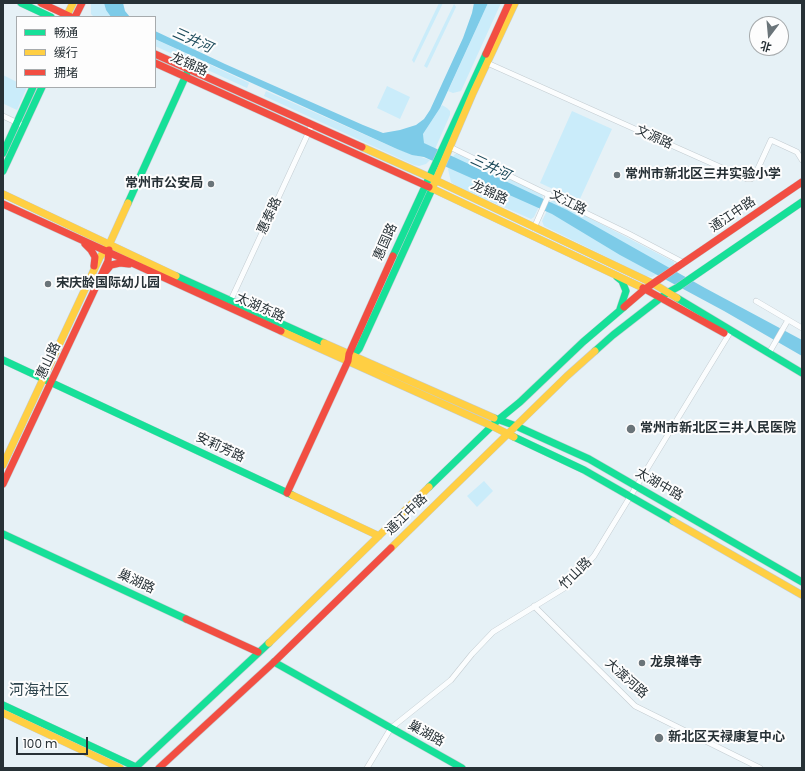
<!DOCTYPE html>
<meta charset="utf-8">
<style>
body{margin:0}
#map{position:relative;width:805px;height:771px;overflow:hidden;background:#e6f1f6;font-family:Poppins,"Noto Sans SC",sans-serif}
canvas{display:block}
.frame{position:absolute;inset:0;border:4px solid #273136;pointer-events:none}
.legend{position:absolute;left:16px;top:16px;width:140px;height:72px;box-sizing:border-box;background:#fdfdfd;border:1px solid #a7abad;margin:0;padding:5px 7px;list-style:none;font-size:12px;color:#273136}
.legend li{display:flex;align-items:center;gap:8px;height:20px}
.legend b{width:20px;border:1px solid #a7abad}
.north{position:absolute;left:749px;top:16px;width:40px;height:40px;box-sizing:border-box;background:#fdfdfd;border:1px solid #a7abad;border-radius:50%;rotate:196deg;font-size:11px;font-weight:700;line-height:16px;text-align:center;color:#273136}
.north::after{content:'';display:block;margin:auto;width:14px;height:18px;background:#6a7479;clip-path:polygon(50% 0,100% 100%,50% 72%,0 100%)}
.scale{position:absolute;left:16px;top:737px;width:72px;height:18px;box-sizing:border-box;border:2px solid #273136;border-top:0;padding-left:5px;font-size:12px;line-height:14px;white-space:nowrap;color:#273136;-webkit-text-stroke:3px #fdfdfd;paint-order:stroke}
</style>
<div id="map">
<canvas width="805" height="771"></canvas>
<div class="frame"></div>
<ul class="legend">
<li><b style="height:5px;background:#16e098"></b>畅通</li>
<li><b style="height:5px;background:#ffcf43"></b>缓行</li>
<li><b style="height:5px;background:#f24e42"></b>拥堵</li>
</ul>
<div class="north">北</div>
<div class="scale">100 m</div>
</div>
<script>
const ctx = document.querySelector('canvas').getContext('2d');
ctx.lineJoin = 'round';
function fill(path, color) {
  ctx.fillStyle = color;
  ctx.fill(path, 'evenodd');
}
function shape(rows) {
  const path = new Path2D();
  for (const r of rows) {
    path.moveTo(r[0], r[1]);
    for (let i = 2; i < r.length; i += 2) path.lineTo(r[i], r[i + 1]);
  }
  return path;
}
function strokePath(path, color, width, dash) {
  ctx.strokeStyle = color;
  ctx.lineWidth = width;
  ctx.lineCap = dash ? 'butt' : 'round';
  ctx.setLineDash(dash || []);
  ctx.stroke(path);
}
function label(font, color, halo, rows, align = 'center') {
  ctx.font = font + ' Poppins,"Noto Sans SC",sans-serif';
  ctx.lineWidth = 4;
  ctx.setLineDash([]);
  ctx.textBaseline = 'middle';
  ctx.strokeStyle = halo;
  ctx.fillStyle = color;
  for (const [text, x, y, turn = 0] of rows) {
    ctx.save();
    ctx.translate(x, y);
    ctx.rotate((+turn || 0) * Math.PI / 180);
    ctx.textAlign = isNaN(turn) ? turn : align;
    if (halo) ctx.strokeText(text, 0, 0);
    ctx.fillText(text, 0, 0);
    ctx.restore();
  }
}
fill(shape([
 [91,3,104,3,106,10,111,17,94,17,91,14],
 [439,3,443,3,414,63,412,60],
 [488,3,501,3,461,91,453,93,448,91],
 [454,4,456,7,427,68,424,66],
 [155,39,249,83,247,88,155,46],
 [3,75,15,81,4,104,3,103],
 [15,81,17,82,17,87,27,87,17,110,4,104],
 [387,86,410,97,400,119,377,108],
 [266,91,397,149,430,160,426,164,419,166,414,165,264,96],
 [442,105,447,108,450,111,450,115,435,149,424,143,423,134],
 [572,111,612,129,579,201,540,183],
 [457,153,542,194,543,198,534,217,531,219,456,186,451,182,448,169,454,155],
 [552,200,555,200,674,262,674,265,652,277,645,276,544,226,542,221],
 [484,481,493,491,477,507,467,496]
]), '#caecfa');
fill(shape([
 [104,3,123,3,125,11,130,17,111,17,106,10],
 [474,3,488,3,440,108,423,134,424,143,567,210,705,288,802,340,802,356,724,311,620,255,552,214,424,157,412,155,397,149,155,39,155,31,225,64,363,125,383,133,400,130,416,125,424,119,430,110,463,38,472,13]
]), '#7dcbe8');
const street = shape([
 [485,62,747,179,751,179,754,177,771,140,797,152,802,160],
 [3,116,24,126],
 [450,147,629,234,684,263],
 [534,228,549,194],
 [756,301,802,328],
 [229,304,312,125],
 [769,353,788,320],
 [534,606,635,706,760,768],
 [367,768,391,728,451,680,472,654,493,632,566,587,594,556,731,331]
]);
const fast = shape([
 [21,3,51,17],
 [3,153,33,87],
 [3,171,42,87],
 [128,203,187,73],
 [393,256,486,54],
 [176,276,324,343],
 [617,277,622,281,626,291,620,309],
 [677,298,802,373],
 [595,351,613,335,667,293,678,287,802,202],
 [350,359,359,349,432,189],
 [3,360,292,495],
 [494,418,516,426,589,459,802,582],
 [514,437,584,470,673,521],
 [429,487,498,420,520,402,583,342,624,307],
 [3,534,186,619],
 [274,662,462,768],
 [3,705,138,768],
 [135,768,269,643]
]);
const slow = shape([
 [66,17,73,3],
 [362,147,429,177,654,284,677,298],
 [429,187,643,288],
 [432,189,473,93,515,3],
 [3,194,176,276],
 [281,331,492,426,514,437],
 [324,343,494,418],
 [3,465,100,257,109,245,128,203],
 [292,495,379,536],
 [673,521,802,595],
 [391,548,567,376,595,351],
 [269,643,429,487],
 [3,713,120,768]
]);
const jam = shape([
 [41,3,71,17],
 [75,17,82,3],
 [155,54,362,147],
 [486,54,509,3],
 [155,63,429,187],
 [3,204,281,331],
 [85,244,91,250,95,257,94,266],
 [106,271,111,265,120,263,129,264],
 [643,288,724,333],
 [624,307,645,289,802,182],
 [3,484,108,261,109,250],
 [287,493,348,361,349,354,393,256],
 [186,619,258,652],
 [159,768,274,662,391,548]
]);
strokePath(street, '#c3ccd1', 6);
strokePath(fast, '#c3ccd1', 8);
strokePath(slow, '#c3ccd1', 8);
strokePath(jam, '#c3ccd1', 8);
strokePath(street, '#fbfdfe', 5);
strokePath(fast, '#16e098', 7);
strokePath(slow, '#ffcf43', 7);
strokePath(jam, '#f24e42', 7);
for (const [x, y, r, color] of [
 [617,175,4,"#6a7479"],
 [211,184,4,"#6a7479"],
 [48,284,4,"#6a7479"],
 [631,429,5,"#6a7479"],
 [642,663,4,"#6a7479"],
 [659,738,5,"#6a7479"]
]) {
  const dot = new Path2D();
  dot.arc(x, y, r, 0, 2 * Math.PI);
  ctx.fillStyle = color;
  ctx.fill(dot);
  strokePath(dot, '#fdfdfd', 1.5);
}
label('13px', '#273136', '#fdfdfd', [
 ["龙锦路",189,65,24],
 ["文源路",654,138,24],
 ["龙锦路",489,193,25],
 ["文江路",568,203,27],
 ["通江中路",733,215,-34],
 ["惠泰路",270,216,-65],
 ["惠国路",386,242,-66],
 ["太湖东路",260,308,24],
 ["惠山路",49,361,-65],
 ["安莉芳路",220,448,25],
 ["太湖中路",659,485,30],
 ["通江中路",407,515,-44],
 ["竹山路",576,574,-45],
 ["巢湖路",136,582,25],
 ["大渡河路",626,679,42],
 ["巢湖路",426,734,29]
]);
label('bold 13px', '#273136', '#fdfdfd', [
 ["常州市新北区三井实验小学",625,175],
 ["常州市公安局",203,184,"right"],
 ["宋庆龄国际幼儿园",56,284],
 ["常州市新北区三井人民医院",640,429],
 ["龙泉禅寺",650,663],
 ["新北区天禄康复中心",668,738]
], 'left');
label('italic 14px', '#1b4959', '#fdfdfd', [
 ["三井河",192,41,24],
 ["三井河",490,168,25]
]);
label('15px', '#2e454e', '#fdfdfd', [
 ["河海社区",39,691]
]);
</script>
